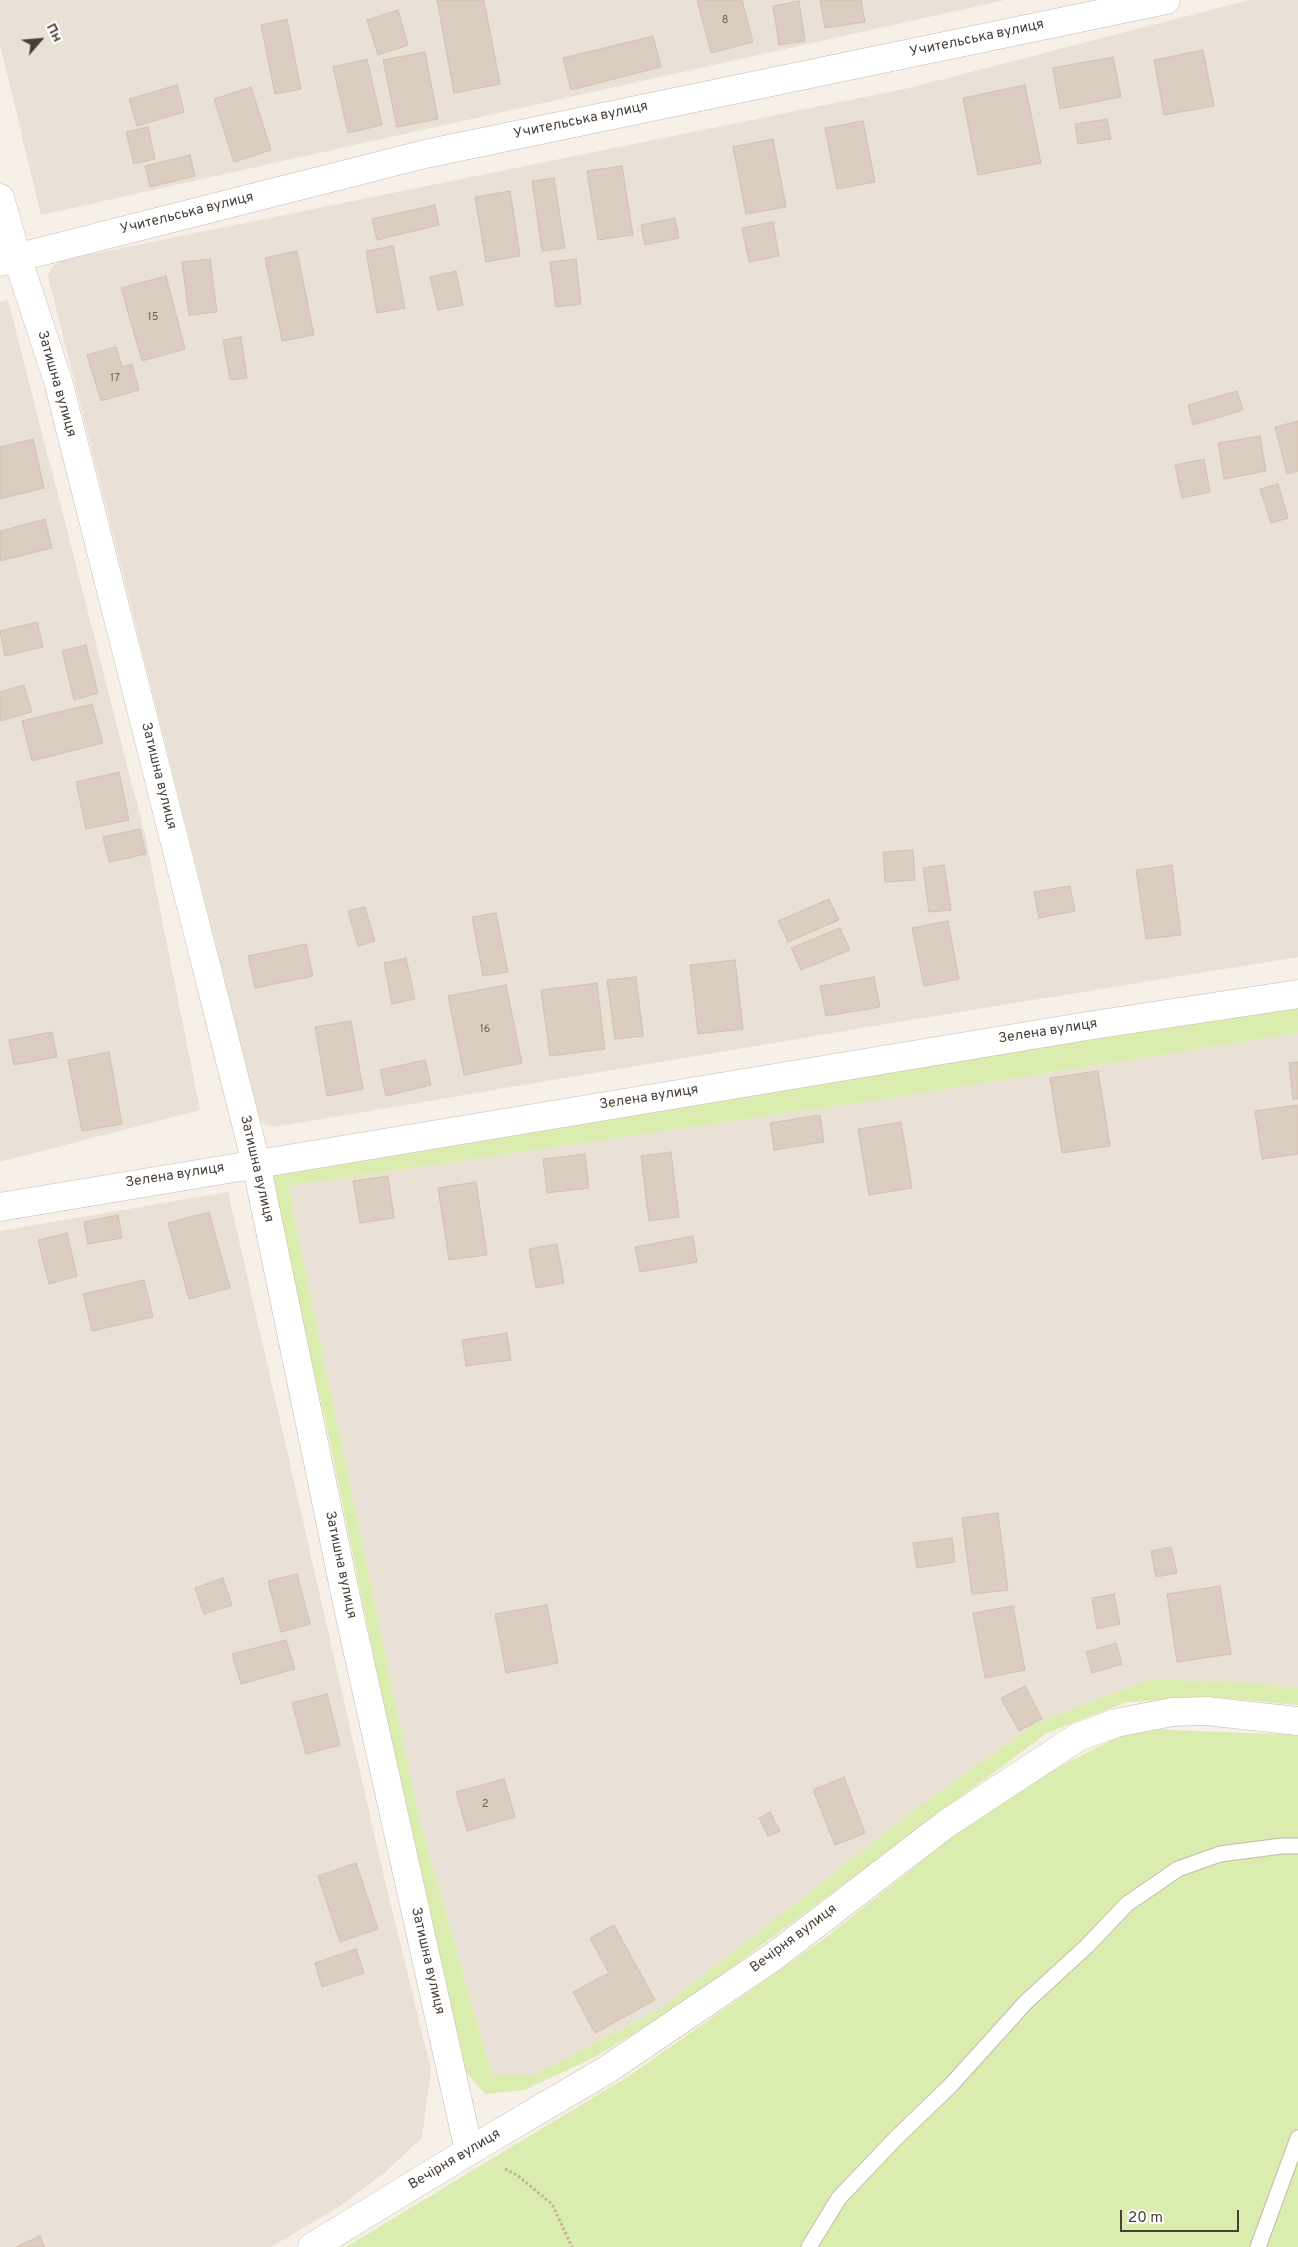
<!DOCTYPE html>
<meta charset="utf-8">
<style>
body{margin:0}
#map{position:relative;width:1298px;height:2247px;overflow:hidden;background:#f6f0e9;font-family:Overpass,sans-serif}
canvas{display:block}
.north{position:absolute;left:15px;top:15px;width:50px;height:50px;-webkit-text-stroke:4px #fff;paint-order:stroke;rotate:63deg;font-size:14px;font-weight:700;line-height:20px;text-align:center;color:#4a3f36}
.north::after{content:'';display:block;margin:auto;width:18px;height:22px;background:#4a3f36;clip-path:polygon(50% 0,100% 100%,50% 72%,0 100%)}
.scale{position:absolute;left:1120px;top:2210px;width:119px;height:22px;box-sizing:border-box;border:2px solid #4a3f36;border-top:0;padding-left:6px;font-size:15px;line-height:18px;white-space:nowrap;color:#4a3f36;-webkit-text-stroke:4px #fff;paint-order:stroke}
</style>
<div id="map">
<canvas width="1298" height="2247"></canvas>
<div class="north">Пн</div>
<div class="scale">20 m</div>
</div>
<script>
const ctx = document.querySelector('canvas').getContext('2d');
ctx.lineJoin = 'round';
function fill(path, color) {
  ctx.fillStyle = color;
  ctx.fill(path, 'evenodd');
}
function shape(rows) {
  const path = new Path2D();
  for (const r of rows) {
    path.moveTo(r[0], r[1]);
    for (let i = 2; i < r.length; i += 2) path.lineTo(r[i], r[i + 1]);
  }
  return path;
}
function strokePath(path, color, width, dash) {
  ctx.strokeStyle = color;
  ctx.lineWidth = width;
  ctx.lineCap = dash ? 'butt' : 'round';
  ctx.setLineDash(dash || []);
  ctx.stroke(path);
}
function label(font, color, halo, rows, align = 'center') {
  ctx.font = font + ' Overpass,sans-serif';
  ctx.lineWidth = 4.5;
  ctx.setLineDash([]);
  ctx.textBaseline = 'middle';
  ctx.strokeStyle = halo;
  ctx.fillStyle = color;
  for (const [text, x, y, turn = 0] of rows) {
    ctx.save();
    ctx.translate(x, y);
    ctx.rotate((+turn || 0) * Math.PI / 180);
    ctx.textAlign = isNaN(turn) ? turn : align;
    if (halo) ctx.strokeText(text, 0, 0);
    ctx.fillText(text, 0, 0);
    ctx.restore();
  }
}
fill(shape([
 [0,0,1005,0,41,215,0,45],
 [1249,0,1298,0,1298,957,886,1024,274,1127,265,1125,260,1120,48,276,53,266,63,260,909,88],
 [8,300,145,835,200,1110,0,1162,0,302],
 [1298,1033,1298,1688,1253,1683,1151,1679,1038,1722,913,1811,662,2008,532,2076,492,2075,421,1825,288,1186,891,1098],
 [228,1192,387,1890,431,2069,422,2138,384,2173,340,2206,271,2247,0,2247,0,1231]
]), '#eae1d6');
fill(shape([
 [1298,1008,1298,1033,891,1098,288,1186,421,1825,492,2075,532,2076,662,2008,913,1811,1038,1722,1151,1679,1253,1683,1298,1688,1298,1705,1212,1697,1127,1702,1047,1733,681,2005,593,2058,524,2090,485,2094,461,2066,409,1830,329,1437,270,1180,273,1173,285,1164],
 [1147,1729,1298,1735,1298,2247,346,2247,629,2076,824,1939,965,1827,1049,1772,1120,1736]
]), '#daedae');
const building = shape([
 [437,0,484,0,500,84,454,93,437,0],
 [697,0,742,0,753,42,711,53,697,0],
 [820,0,861,0,865,22,825,28,820,0],
 [799,1,805,41,779,45,773,6,799,1],
 [398,10,408,45,378,55,367,20,398,10],
 [287,19,301,89,275,94,261,25,287,19],
 [653,36,661,67,571,90,563,58,653,36],
 [1203,50,1214,106,1164,115,1154,60,1203,50],
 [425,52,438,119,397,127,383,60,425,52],
 [1113,57,1121,97,1060,109,1053,68,1113,57],
 [367,59,382,125,348,133,333,67,367,59],
 [177,85,184,112,137,126,129,99,177,85],
 [1025,85,1041,163,978,175,963,98,1025,85],
 [251,87,271,150,234,162,214,99,251,87],
 [1107,119,1111,139,1078,144,1075,124,1107,119],
 [863,121,875,182,837,189,825,128,863,121],
 [148,127,155,159,134,164,126,132,148,127],
 [773,139,786,207,746,214,733,147,773,139],
 [190,155,195,176,150,187,145,166,190,155],
 [622,166,633,235,598,240,587,171,622,166],
 [554,178,565,248,542,251,532,181,554,178],
 [510,191,520,256,486,262,475,197,510,191],
 [435,205,439,225,377,240,372,219,435,205],
 [675,218,679,238,645,245,641,225,675,218],
 [773,222,779,256,749,262,742,228,773,222],
 [393,246,405,308,377,313,366,251,393,246],
 [297,251,314,335,282,341,265,258,297,251],
 [210,259,217,312,189,315,182,262,210,259],
 [576,259,581,304,556,307,550,262,576,259],
 [456,271,463,305,438,310,430,277,456,271],
 [166,276,185,349,142,361,121,288,166,276],
 [241,337,247,378,230,380,223,340,241,337],
 [116,347,122,367,132,364,139,390,101,401,87,355,116,347],
 [1237,391,1243,410,1193,425,1188,405,1237,391],
 [1298,421,1298,471,1287,474,1275,427,1298,421],
 [1260,436,1266,471,1224,479,1218,443,1260,436],
 [33,439,44,488,0,499,0,447,33,439],
 [1204,459,1210,492,1182,498,1175,465,1204,459],
 [1278,484,1288,518,1271,523,1260,489,1278,484],
 [45,519,52,548,0,561,0,531,45,519],
 [37,622,43,647,5,656,0,631,37,622],
 [86,645,98,693,74,700,62,651,86,645],
 [24,685,32,712,0,721,0,692,24,685],
 [92,704,103,743,32,761,22,721,92,704],
 [119,772,129,820,86,829,76,782,119,772],
 [140,829,146,854,109,862,103,837,140,829],
 [913,850,915,880,885,882,883,852,913,850],
 [944,865,951,910,929,912,923,868,944,865],
 [1172,865,1181,935,1146,939,1136,870,1172,865],
 [1070,886,1075,911,1039,918,1034,892,1070,886],
 [829,899,839,920,788,942,778,921,829,899],
 [365,907,375,941,358,946,348,911,365,907],
 [496,913,508,972,483,976,472,917,496,913],
 [948,921,959,979,924,986,912,928,948,921],
 [840,928,850,950,801,970,791,948,840,928],
 [306,944,313,976,255,988,248,956,306,944],
 [406,958,415,999,392,1004,384,963,406,958],
 [735,960,743,1029,698,1034,690,965,735,960],
 [636,977,643,1036,615,1039,607,980,636,977],
 [874,977,880,1007,826,1016,820,986,874,977],
 [597,983,605,1049,550,1056,541,990,597,983],
 [506,985,522,1063,464,1075,448,996,506,985],
 [351,1021,363,1089,327,1096,315,1027,351,1021],
 [52,1032,57,1057,14,1065,9,1040,52,1032],
 [109,1052,122,1124,82,1131,68,1060,109,1052],
 [425,1060,431,1085,386,1096,380,1070,425,1060],
 [1298,1062,1298,1099,1293,1099,1289,1063,1298,1062],
 [1098,1071,1110,1146,1062,1153,1050,1078,1098,1071],
 [1298,1105,1298,1154,1262,1159,1255,1111,1298,1105],
 [820,1115,824,1142,774,1150,770,1123,820,1115],
 [901,1122,912,1188,869,1195,858,1129,901,1122],
 [671,1152,679,1217,649,1221,641,1156,671,1152],
 [585,1154,589,1188,547,1193,543,1159,585,1154],
 [388,1176,394,1218,360,1223,353,1181,388,1176],
 [476,1182,487,1255,449,1260,438,1188,476,1182],
 [209,1212,230,1288,189,1299,168,1223,209,1212],
 [118,1215,122,1238,88,1244,84,1222,118,1215],
 [67,1233,77,1276,49,1284,38,1240,67,1233],
 [693,1236,697,1262,640,1272,635,1247,693,1236],
 [557,1244,564,1283,536,1288,529,1249,557,1244],
 [144,1280,153,1317,92,1331,83,1294,144,1280],
 [507,1333,511,1360,466,1366,462,1340,507,1333],
 [998,1513,1008,1590,972,1594,962,1518,998,1513],
 [952,1538,955,1562,917,1568,913,1543,952,1538],
 [1171,1547,1177,1573,1156,1577,1151,1551,1171,1547],
 [297,1574,310,1624,281,1632,268,1581,297,1574],
 [223,1578,232,1605,204,1614,195,1588,223,1578],
 [1220,1586,1231,1654,1177,1662,1167,1594,1220,1586],
 [1114,1594,1120,1624,1097,1629,1092,1598,1114,1594],
 [547,1605,558,1663,506,1673,495,1614,547,1605],
 [1013,1606,1025,1670,985,1678,973,1613,1013,1606],
 [286,1640,295,1669,241,1684,232,1654,286,1640],
 [1116,1643,1122,1664,1092,1673,1086,1652,1116,1643],
 [1025,1686,1042,1719,1019,1731,1001,1698,1025,1686],
 [327,1694,340,1745,306,1754,292,1703,327,1694],
 [844,1777,865,1833,835,1845,813,1790,844,1777],
 [504,1779,515,1817,467,1831,456,1792,504,1779],
 [770,1812,780,1831,768,1836,759,1818,770,1812],
 [356,1863,378,1929,340,1942,318,1876,356,1863],
 [614,1925,655,2000,595,2033,573,1992,609,1973,590,1938,614,1925],
 [356,1949,364,1973,322,1987,315,1963,356,1949],
 [40,2236,45,2247,16,2247,40,2236]
]);
fill(building, '#dbcdc0');
strokePath(building, '#d4c0af', 1);
const lane = shape([
 [809,2247,839,2198,896,2138,951,2085,1026,2002,1087,1946,1127,1904,1178,1869,1220,1854,1282,1846,1298,1846],
 [1258,2247,1298,2138]
]);
const street = shape([
 [0,198,17,257,58,381,256,1163,350,1617,469,2151],
 [0,262,425,154,1166,0],
 [0,1207,1087,1026,1298,994],
 [312,2247,469,2151,608,2069,773,1957,946,1824,1078,1737,1116,1723,1172,1712,1206,1711,1298,1721]
]);
strokePath(lane, '#c5b9ad', 17);
strokePath(street, '#c5b9ad', 29);
strokePath(shape([
 [505,2169,517,2175,552,2204,572,2247]
]), '#c5b09a', 3, [2.5, 2.5]);
strokePath(lane, '#fff', 15);
strokePath(street, '#fff', 28);
label('11px', '#6e6258', null, [
 ["8",725,21],
 ["15",153,318],
 ["17",115,379],
 ["16",485,1030],
 ["2",485,1805]
]);
label('14px', '#4a3f36', '#fff', [
 ["Учительська вулиця",977,39,-12],
 ["Учительська вулиця",581,121,-12],
 ["Учительська вулиця",187,214,-14],
 ["Затишна вулиця",56,384,74],
 ["Затишна вулиця",158,776,76],
 ["Зелена вулиця",1048,1032,-9],
 ["Зелена вулиця",649,1098,-9],
 ["Затишна вулиця",256,1169,77],
 ["Зелена вулиця",175,1176,-9],
 ["Затишна вулиця",340,1565,78],
 ["Вечірня вулиця",794,1939,-37],
 ["Затишна вулиця",427,1961,77],
 ["Вечірня вулиця",455,2160,-31]
]);
</script>
